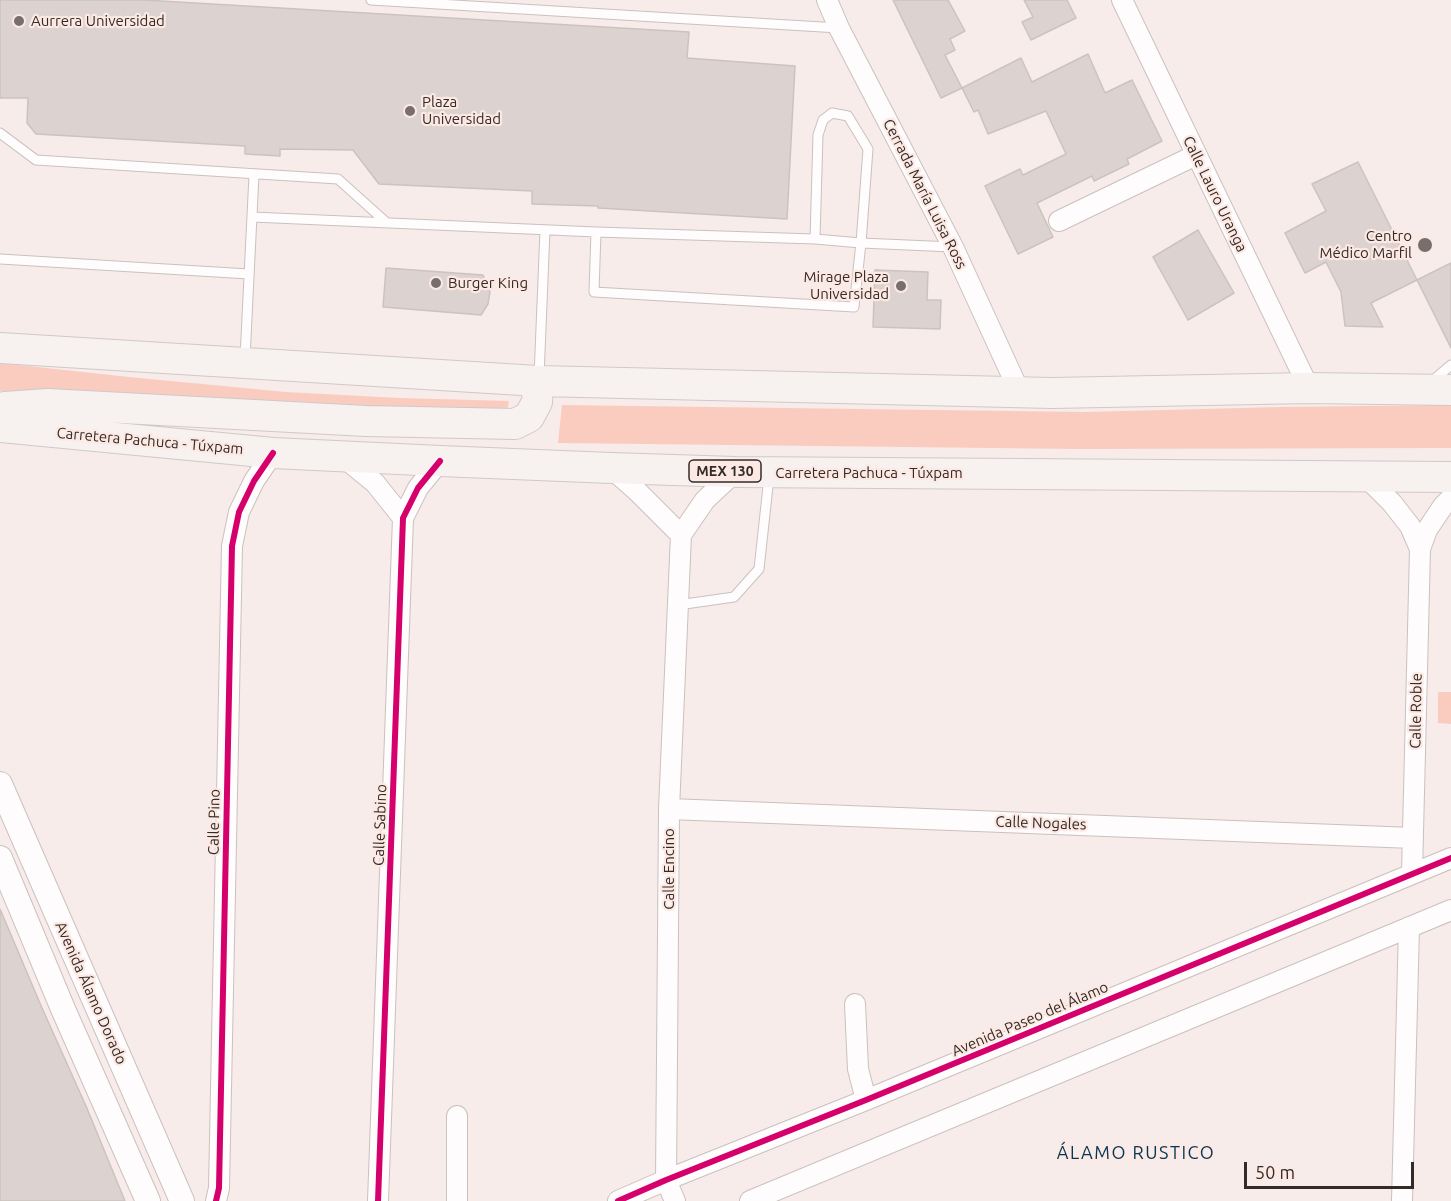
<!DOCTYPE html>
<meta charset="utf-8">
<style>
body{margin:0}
#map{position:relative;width:1451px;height:1201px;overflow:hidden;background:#f7ece9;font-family:Ubuntu,sans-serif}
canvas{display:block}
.scale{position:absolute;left:1244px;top:1162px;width:170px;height:27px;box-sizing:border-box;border:3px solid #342a28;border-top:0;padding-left:8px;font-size:18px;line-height:21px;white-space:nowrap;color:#342a28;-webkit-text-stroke:4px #fde9e3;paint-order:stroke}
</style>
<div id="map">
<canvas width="1451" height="1201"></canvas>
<div class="scale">50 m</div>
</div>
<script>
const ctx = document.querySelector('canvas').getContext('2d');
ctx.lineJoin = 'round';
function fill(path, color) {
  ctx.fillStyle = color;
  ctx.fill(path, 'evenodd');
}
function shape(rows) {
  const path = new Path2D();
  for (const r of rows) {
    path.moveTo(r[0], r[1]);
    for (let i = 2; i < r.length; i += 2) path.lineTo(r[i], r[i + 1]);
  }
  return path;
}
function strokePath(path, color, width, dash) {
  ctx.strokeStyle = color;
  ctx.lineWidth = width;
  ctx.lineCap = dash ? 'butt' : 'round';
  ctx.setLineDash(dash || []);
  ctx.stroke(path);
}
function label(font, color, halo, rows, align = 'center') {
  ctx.font = font + ' Ubuntu,sans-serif';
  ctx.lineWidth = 4.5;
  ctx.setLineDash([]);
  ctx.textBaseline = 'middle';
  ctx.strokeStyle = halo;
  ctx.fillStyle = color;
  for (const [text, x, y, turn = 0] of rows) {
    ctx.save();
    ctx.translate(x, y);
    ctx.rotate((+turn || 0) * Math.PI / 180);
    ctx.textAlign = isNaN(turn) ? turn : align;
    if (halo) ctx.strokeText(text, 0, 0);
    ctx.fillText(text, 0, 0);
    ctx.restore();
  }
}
fill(shape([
 [0,363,129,377,286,392,400,398,509,401,507,411,284,409,0,391],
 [562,405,1085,412,1279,407,1451,405,1451,448,1077,449,558,443],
 [1438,692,1451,692,1451,724,1438,723]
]), '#faccc0');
const building = shape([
 [0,0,144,0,689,32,687,58,795,66,787,219,598,208,598,206,532,204,532,191,379,184,353,150,280,149,280,156,245,154,245,146,36,134,27,123,28,98,0,98,0,0],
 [893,0,948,0,965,31,950,39,955,50,945,55,962,88,941,98,893,0],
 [1024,0,1067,0,1076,18,1031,40,1022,22,1033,17,1024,0],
 [1088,54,1105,93,1132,80,1162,141,1127,159,1129,164,1094,181,1092,176,1037,203,1053,237,1018,254,985,186,1020,169,1023,175,1066,154,1046,111,988,134,978,110,974,112,962,88,1021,58,1032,82,1088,54],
 [1358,162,1417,280,1371,303,1383,327,1345,326,1341,292,1326,262,1305,273,1285,233,1326,211,1312,184,1358,162],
 [1198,230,1234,293,1188,320,1153,257,1198,230],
 [1451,263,1451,348,1417,280,1451,263],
 [386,268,483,275,490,292,488,304,481,315,383,307,386,268],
 [875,270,928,272,927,300,941,300,940,329,873,327,875,270],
 [0,909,42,1008,86,1106,125,1201,0,1201,0,909]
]);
fill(building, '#dcd2cf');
strokePath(building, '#ccc3c0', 1.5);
const service = shape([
 [371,0,839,28],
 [0,133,36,160,338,179,387,223],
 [252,217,596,232,815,239,861,243,953,247],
 [596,232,594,292,854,307,861,243,868,149,848,116,832,113,823,120,818,135,815,239],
 [0,259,249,274],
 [245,358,254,175],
 [539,377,545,230],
 [1430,383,1451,365],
 [678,605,734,597,759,569,769,477]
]);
const minor = shape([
 [827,0,839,28,953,247,1019,391],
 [1122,0,1309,388],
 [1059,221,1196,155],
 [342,456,375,483,403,518],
 [611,468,637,491,681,535],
 [1365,476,1392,503,1410,526,1420,549],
 [669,809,1413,838],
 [1412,873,1420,549,1427,530,1443,506,1451,498],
 [855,1004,858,1069,866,1100],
 [216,1201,219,1188,232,546,239,512,254,481,273,453],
 [378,1201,403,518,418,488,440,461],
 [457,1201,457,1116],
 [618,1201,666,1180,866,1100,1451,858],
 [675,1201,666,1180,669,809,681,535,705,500,735,472],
 [750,1201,1451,910],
 [1402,1201,1409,927]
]);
const tertiary = shape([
 [0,784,182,1201],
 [0,858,63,1009,148,1201]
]);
const primary = shape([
 [0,348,538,381,1052,393,1309,388,1451,390],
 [0,409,5,407,48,404,366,421,515,424,529,417,537,402,538,381],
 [0,427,273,453,440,461,611,468,735,472,1451,477]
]);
strokePath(service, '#cac1bf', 11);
strokePath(minor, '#cac1bf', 22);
strokePath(tertiary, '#cac1bf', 26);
strokePath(primary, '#cfc9c8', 32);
strokePath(service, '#fefcfc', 9);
strokePath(minor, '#fefcfc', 20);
strokePath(tertiary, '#fefcfc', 24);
strokePath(primary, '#f7f1f0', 30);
strokePath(shape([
 [216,1201,219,1188,232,546,239,512,254,481,273,453],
 [378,1201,403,518,418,488,440,461],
 [618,1201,666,1180,866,1100,1451,858]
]), '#d6006c', 6);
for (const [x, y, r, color] of [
 [19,21,6,"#786e6c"],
 [410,111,6,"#786e6c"],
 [1425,245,8,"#786e6c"],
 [436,283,6,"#786e6c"],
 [901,286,6,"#786e6c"]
]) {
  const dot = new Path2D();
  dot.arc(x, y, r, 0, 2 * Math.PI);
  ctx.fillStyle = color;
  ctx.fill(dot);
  strokePath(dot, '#fde9e3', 2);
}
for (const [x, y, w] of [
 [725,471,72]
]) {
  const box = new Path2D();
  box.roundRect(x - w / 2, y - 11, w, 22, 4.5);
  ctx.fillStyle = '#fde9e3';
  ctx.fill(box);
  strokePath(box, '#342a28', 1.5);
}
label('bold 14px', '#342a28', null, [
 ["MEX 130",725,471]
]);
label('15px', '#342a28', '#fde9e3', [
 ["Aurrera Universidad",31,21],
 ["Plaza",422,102],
 ["Universidad",422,119],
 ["Centro",1412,236,"right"],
 ["Médico Marfil",1412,253,"right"],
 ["Mirage Plaza",889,277,"right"],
 ["Universidad",889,294,"right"],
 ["Burger King",448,283]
], 'left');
label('15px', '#342a28', '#fde9e3', [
 ["Cerrada María Luisa Ross",925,194,63],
 ["Calle Lauro Uranga",1215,194,64],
 ["Carretera Pachuca - Túxpam",150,441,5],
 ["Carretera Pachuca - Túxpam",869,473],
 ["Calle Roble",1416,711,-89],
 ["Calle Pino",214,822,-89],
 ["Calle Nogales",1041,823,2],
 ["Calle Sabino",380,825,-88],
 ["Calle Encino",669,869,-90],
 ["Avenida Álamo Dorado",91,993,66],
 ["Avenida Paseo del Álamo",1030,1019,-23]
]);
ctx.letterSpacing = '1.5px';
label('18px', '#013659', '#fde9e3', [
 ["ÁLAMO RUSTICO",1136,1153]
]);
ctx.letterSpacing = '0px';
</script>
